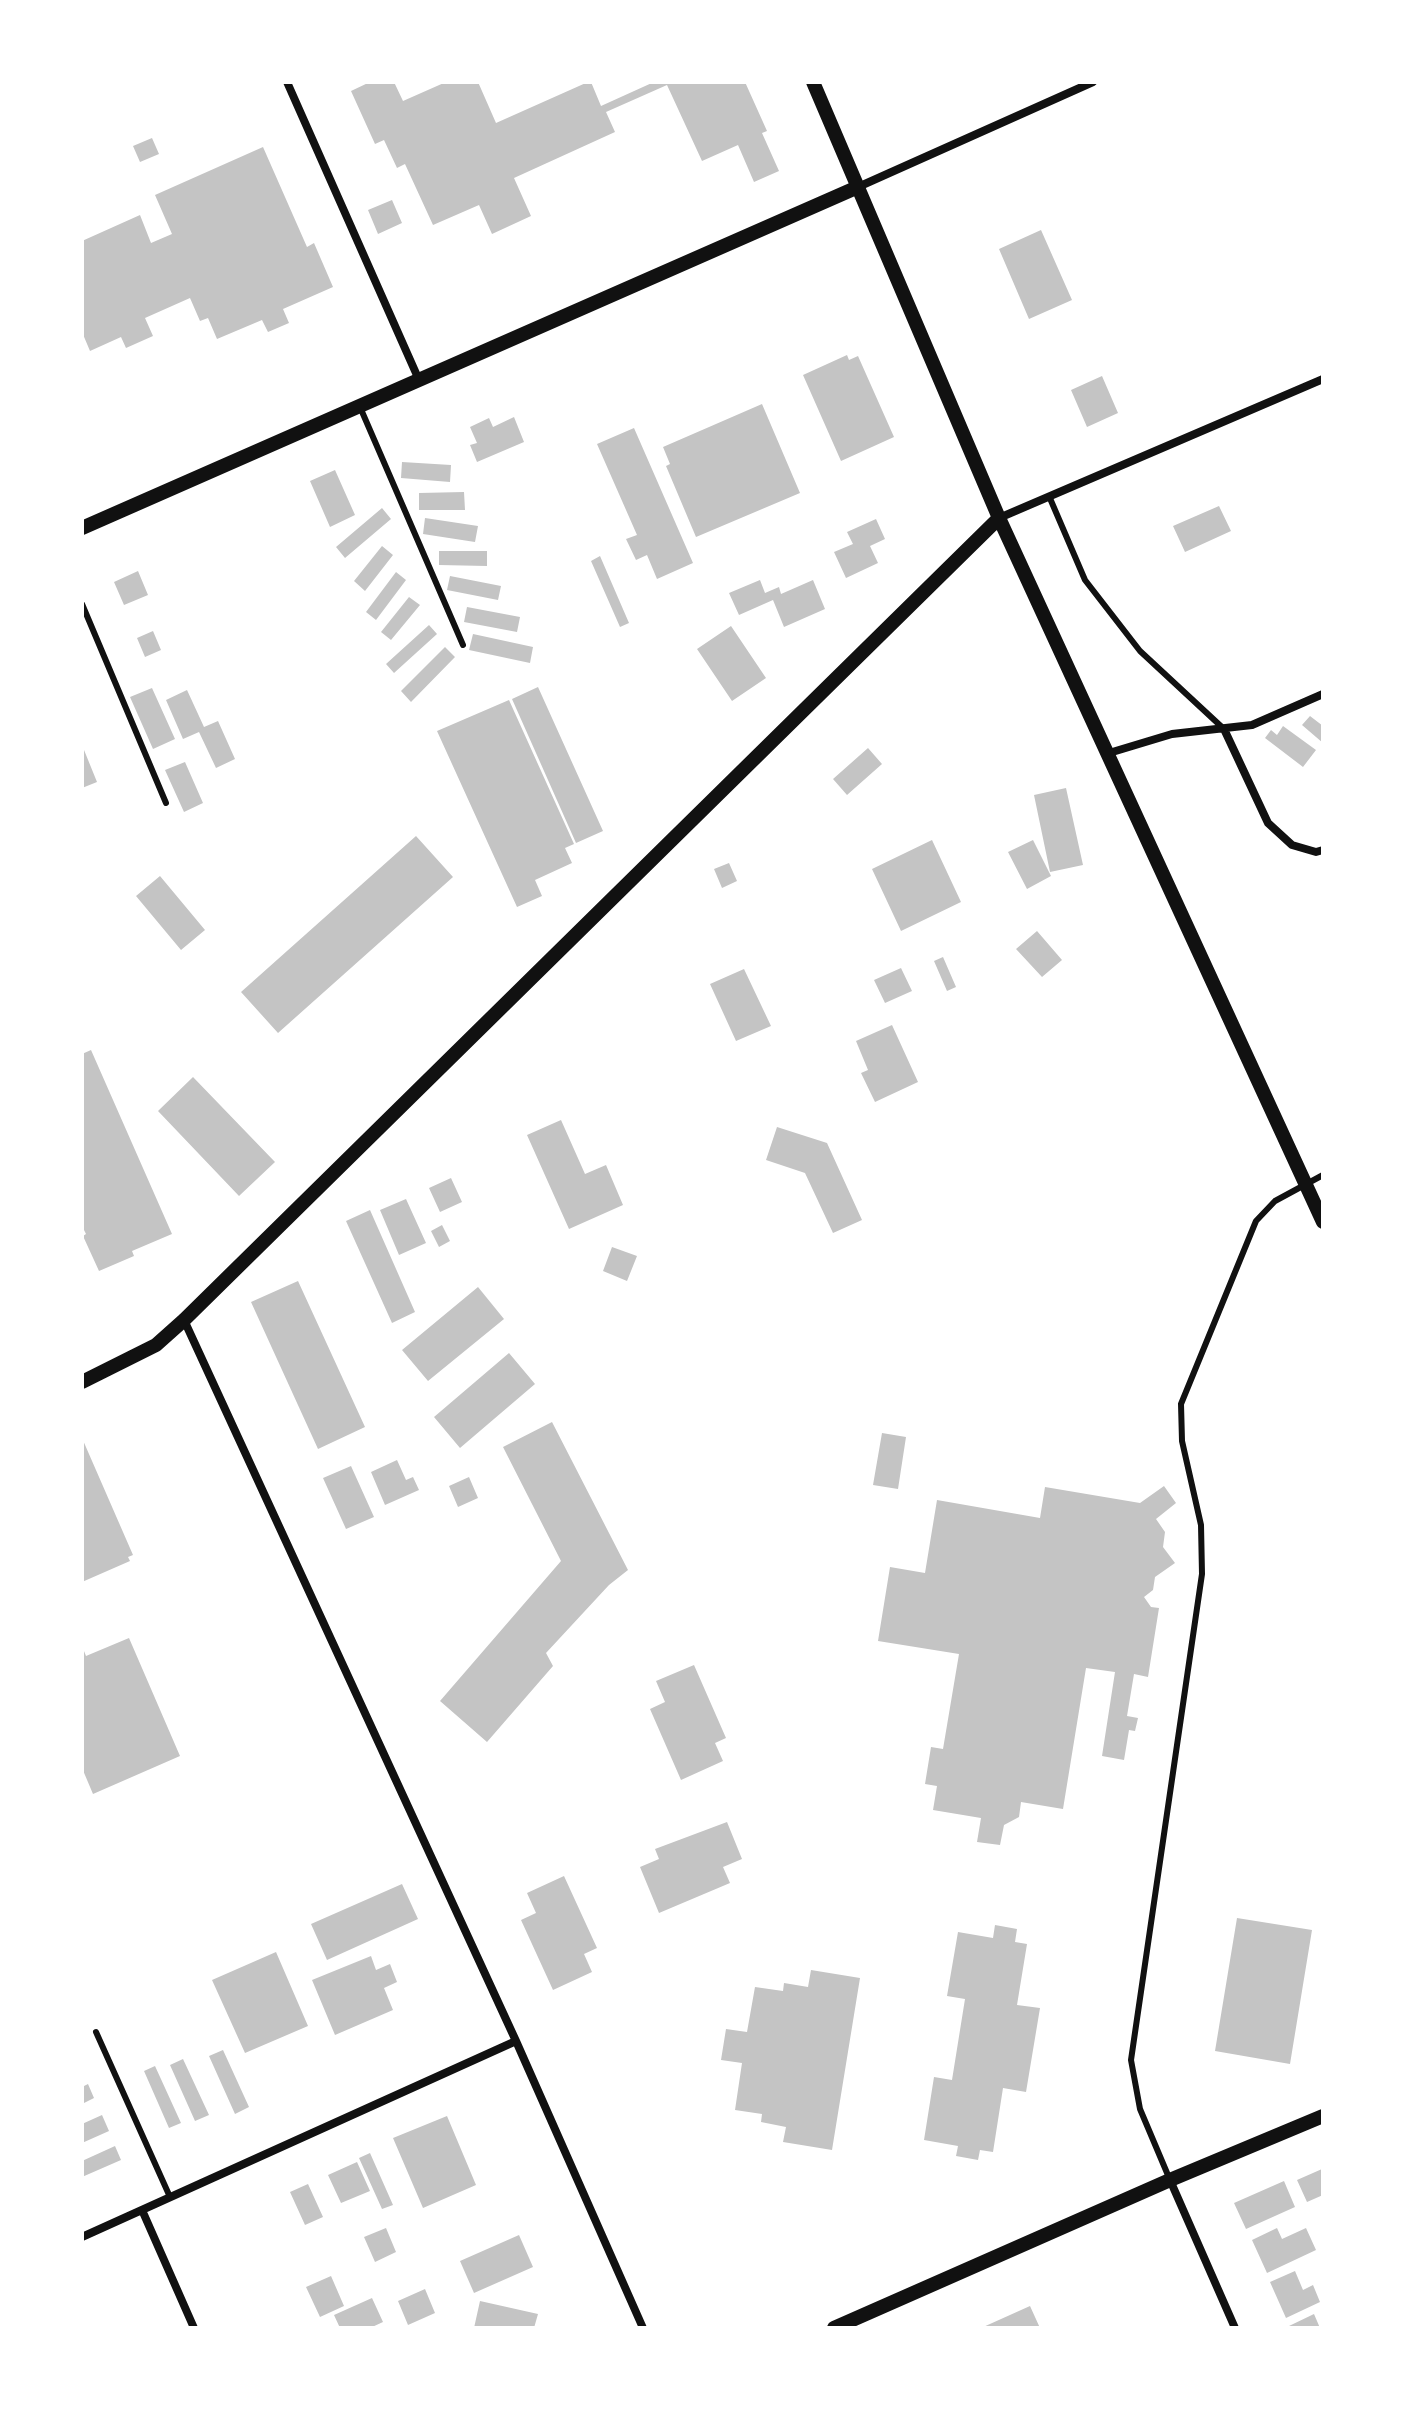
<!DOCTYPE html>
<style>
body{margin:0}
#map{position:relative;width:1405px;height:2410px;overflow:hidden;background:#fff;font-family:"Sofia Sans Condensed",sans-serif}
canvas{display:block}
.frame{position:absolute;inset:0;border:84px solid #fff;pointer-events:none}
</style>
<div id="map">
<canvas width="1405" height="2410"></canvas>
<div class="frame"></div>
</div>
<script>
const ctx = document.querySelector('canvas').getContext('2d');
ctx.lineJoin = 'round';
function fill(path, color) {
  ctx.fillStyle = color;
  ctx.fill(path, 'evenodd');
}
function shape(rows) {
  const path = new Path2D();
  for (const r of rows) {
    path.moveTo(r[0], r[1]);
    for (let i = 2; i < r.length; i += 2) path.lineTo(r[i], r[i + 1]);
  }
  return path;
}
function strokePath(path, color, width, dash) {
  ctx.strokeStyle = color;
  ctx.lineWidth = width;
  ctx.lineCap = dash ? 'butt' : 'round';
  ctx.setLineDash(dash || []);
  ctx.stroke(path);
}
fill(shape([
 [370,82,394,82,403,101,446,82,478,82,496,123,588,82,591,82,601,106,654,82,745,82,767,131,762,133,779,171,754,182,738,145,702,161,667,85,606,112,615,132,514,178,531,216,492,234,479,205,433,225,405,164,397,168,384,140,375,144,351,91],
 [152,138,159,154,140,162,133,146],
 [263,147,307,247,314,243,333,287,283,309,289,323,268,332,262,320,217,339,208,318,200,321,190,298,145,318,153,336,126,348,121,337,90,351,82,332,82,241,140,215,151,243,172,234,155,195],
 [392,200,402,223,378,234,368,210],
 [1041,230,1072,300,1029,319,999,249],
 [847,355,849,360,858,356,894,437,841,461,803,375],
 [1102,376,1118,413,1087,427,1071,390],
 [762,404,800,493,696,537,666,466,670,464,663,447],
 [514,417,524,442,477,462,470,445,477,443,470,427,489,418,493,427],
 [634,428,693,563,657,579,647,555,636,560,626,539,637,535,597,444],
 [402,462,451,465,450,482,401,478],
 [335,470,355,515,330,527,310,481],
 [464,492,465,510,419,510,419,493],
 [1219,506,1231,531,1185,552,1173,526],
 [382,508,391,519,345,558,336,547],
 [425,518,478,526,475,542,423,534],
 [876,519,885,539,870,546,878,563,846,578,834,552,853,544,847,532],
 [382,546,393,555,365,591,354,581],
 [439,551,487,551,487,566,439,565],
 [600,556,629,623,620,627,591,561],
 [138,571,148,595,124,605,114,582],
 [396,572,406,580,376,620,366,612],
 [450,576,501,586,498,600,447,590],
 [760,580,765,593,779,587,781,594,813,580,825,609,784,627,773,600,739,615,729,593],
 [409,597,420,605,391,640,381,632],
 [467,607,520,617,517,632,464,622],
 [429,625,437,634,394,673,386,664],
 [731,626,766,678,732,701,697,649],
 [153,631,161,650,145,657,137,638],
 [473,634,533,647,530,663,469,650],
 [445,647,455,657,411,702,401,691],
 [538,687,603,831,576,843,512,699],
 [152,688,175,739,153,749,130,697],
 [187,690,204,727,218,721,235,759,216,768,199,732,183,739,166,700],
 [509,700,574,844,565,848,572,863,535,880,542,896,517,907,437,731],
 [1310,716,1323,726,1323,743,1302,725],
 [1283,726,1316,750,1303,767,1265,738,1271,730,1277,735],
 [82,745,97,782,82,788],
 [868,748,882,764,847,795,833,779],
 [185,762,203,803,184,812,165,770],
 [1066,788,1083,865,1050,872,1034,795],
 [416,836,453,877,278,1033,241,992],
 [932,840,961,902,901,931,872,869],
 [1033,840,1051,876,1027,889,1008,852],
 [729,863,737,881,722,888,714,869],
 [160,876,205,930,181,950,136,896],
 [1037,931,1062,960,1042,977,1016,949],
 [943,957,956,987,947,991,934,961],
 [901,968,912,991,885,1003,874,980],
 [744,969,771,1026,736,1041,710,984],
 [892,1025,918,1082,875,1102,861,1073,868,1070,856,1041],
 [91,1050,172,1234,132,1251,134,1256,99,1271,83,1236,86,1234,82,1226,82,1054],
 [193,1077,275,1162,239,1196,158,1111],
 [561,1120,585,1174,606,1165,623,1205,569,1229,527,1135],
 [777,1127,827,1143,862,1220,833,1233,805,1173,766,1160],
 [451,1178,462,1202,440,1212,429,1188],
 [406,1199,426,1243,399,1255,380,1210],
 [370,1210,415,1312,392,1323,346,1221],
 [442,1225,450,1241,439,1247,431,1231],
 [612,1247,637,1256,627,1281,603,1271],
 [298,1281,365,1427,318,1449,251,1302],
 [478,1287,504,1319,428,1381,402,1350],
 [509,1353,535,1384,460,1448,434,1417],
 [552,1422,628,1570,609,1585,546,1653,553,1666,487,1742,440,1701,561,1561,503,1447],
 [882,1433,906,1437,898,1489,873,1485],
 [82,1438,133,1555,128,1557,130,1561,82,1582],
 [397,1460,406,1480,413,1477,419,1490,385,1505,371,1472],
 [351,1466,374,1517,346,1529,323,1478],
 [469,1477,478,1498,458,1507,449,1486],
 [1164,1486,1176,1503,1156,1519,1165,1532,1163,1547,1175,1563,1155,1577,1153,1590,1144,1597,1151,1607,1159,1608,1148,1677,1134,1674,1127,1716,1138,1718,1135,1731,1129,1730,1124,1760,1102,1756,1115,1672,1086,1668,1063,1809,1021,1802,1019,1817,1004,1825,1000,1845,977,1842,981,1818,933,1810,937,1786,925,1784,931,1747,943,1749,959,1654,878,1641,890,1567,925,1573,937,1500,1040,1518,1045,1487,1140,1503],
 [129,1638,180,1756,93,1794,82,1768,82,1646,86,1656],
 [694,1665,726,1738,715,1743,723,1761,681,1780,650,1709,665,1702,656,1681],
 [727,1822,742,1859,723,1867,730,1883,659,1913,640,1867,659,1859,655,1849],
 [564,1876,597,1948,584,1954,592,1972,553,1990,521,1920,536,1913,527,1893],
 [402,1884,418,1919,327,1960,311,1924],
 [1237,1918,1312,1930,1290,2064,1215,2051],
 [995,1925,1017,1929,1015,1942,1027,1944,1017,2005,1040,2008,1026,2092,1003,2088,993,2152,980,2150,978,2160,956,2156,958,2146,924,2140,934,2077,952,2080,965,1999,947,1996,958,1932,993,1938],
 [276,1952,308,2026,245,2053,212,1980],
 [371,1956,376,1970,390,1964,397,1982,384,1988,393,2010,335,2035,312,1980],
 [811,1970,860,1978,832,2150,783,2142,786,2127,761,2122,762,2114,735,2110,742,2063,721,2060,726,2029,747,2032,755,1987,783,1991,784,1983,808,1987],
 [223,2050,249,2107,235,2114,209,2056],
 [183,2059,209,2115,195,2121,170,2065],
 [155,2066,181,2123,169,2128,144,2071],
 [88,2084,94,2098,82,2104,82,2087],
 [102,2115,109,2131,82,2143,82,2124],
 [447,2116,476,2185,423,2208,393,2138],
 [115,2146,121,2160,82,2177,82,2161],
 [370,2153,393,2205,382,2209,359,2158],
 [357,2162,370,2191,341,2203,328,2175],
 [1322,2169,1323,2195,1307,2202,1297,2180],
 [1284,2181,1295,2207,1246,2229,1234,2203],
 [308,2184,323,2217,305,2225,290,2192],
 [386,2228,396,2252,375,2262,364,2237],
 [1277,2228,1282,2239,1306,2228,1316,2250,1267,2273,1252,2240],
 [519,2235,533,2267,474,2293,460,2261],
 [1295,2271,1303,2290,1313,2285,1320,2302,1286,2318,1270,2282],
 [331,2276,344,2306,320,2317,306,2287],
 [425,2289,435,2313,408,2325,398,2301],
 [372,2298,383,2322,370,2328,340,2328,334,2315],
 [480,2301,538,2314,534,2328,474,2328],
 [1030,2306,1040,2328,981,2328],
 [1314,2314,1320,2328,1290,2328,1289,2326]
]), '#c4c4c4');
strokePath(shape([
 [360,407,463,645],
 [1049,496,1085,580,1140,651,1224,729],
 [82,604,166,803],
 [96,2032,170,2197],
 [1170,2180,1140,2109,1131,2060,1202,1574,1201,1525,1182,1441,1181,1404,1256,1221,1275,1201,1323,1175]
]), '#111', 6);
strokePath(shape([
 [287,82,419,380],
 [858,187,1093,82],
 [999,518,1323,379],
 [1224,729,1268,823,1292,845,1316,852,1323,850],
 [1109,753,1172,734,1252,725,1323,694],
 [184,1320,516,2041,643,2328],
 [1170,2180,1235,2328],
 [142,2210,194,2328],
 [82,2237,516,2041]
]), '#111', 8);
strokePath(shape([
 [813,82,999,518,1323,1222],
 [82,528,858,187],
 [82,1382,156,1345,184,1320,999,518],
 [834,2328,1170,2180,1323,2116]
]), '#111', 14);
</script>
